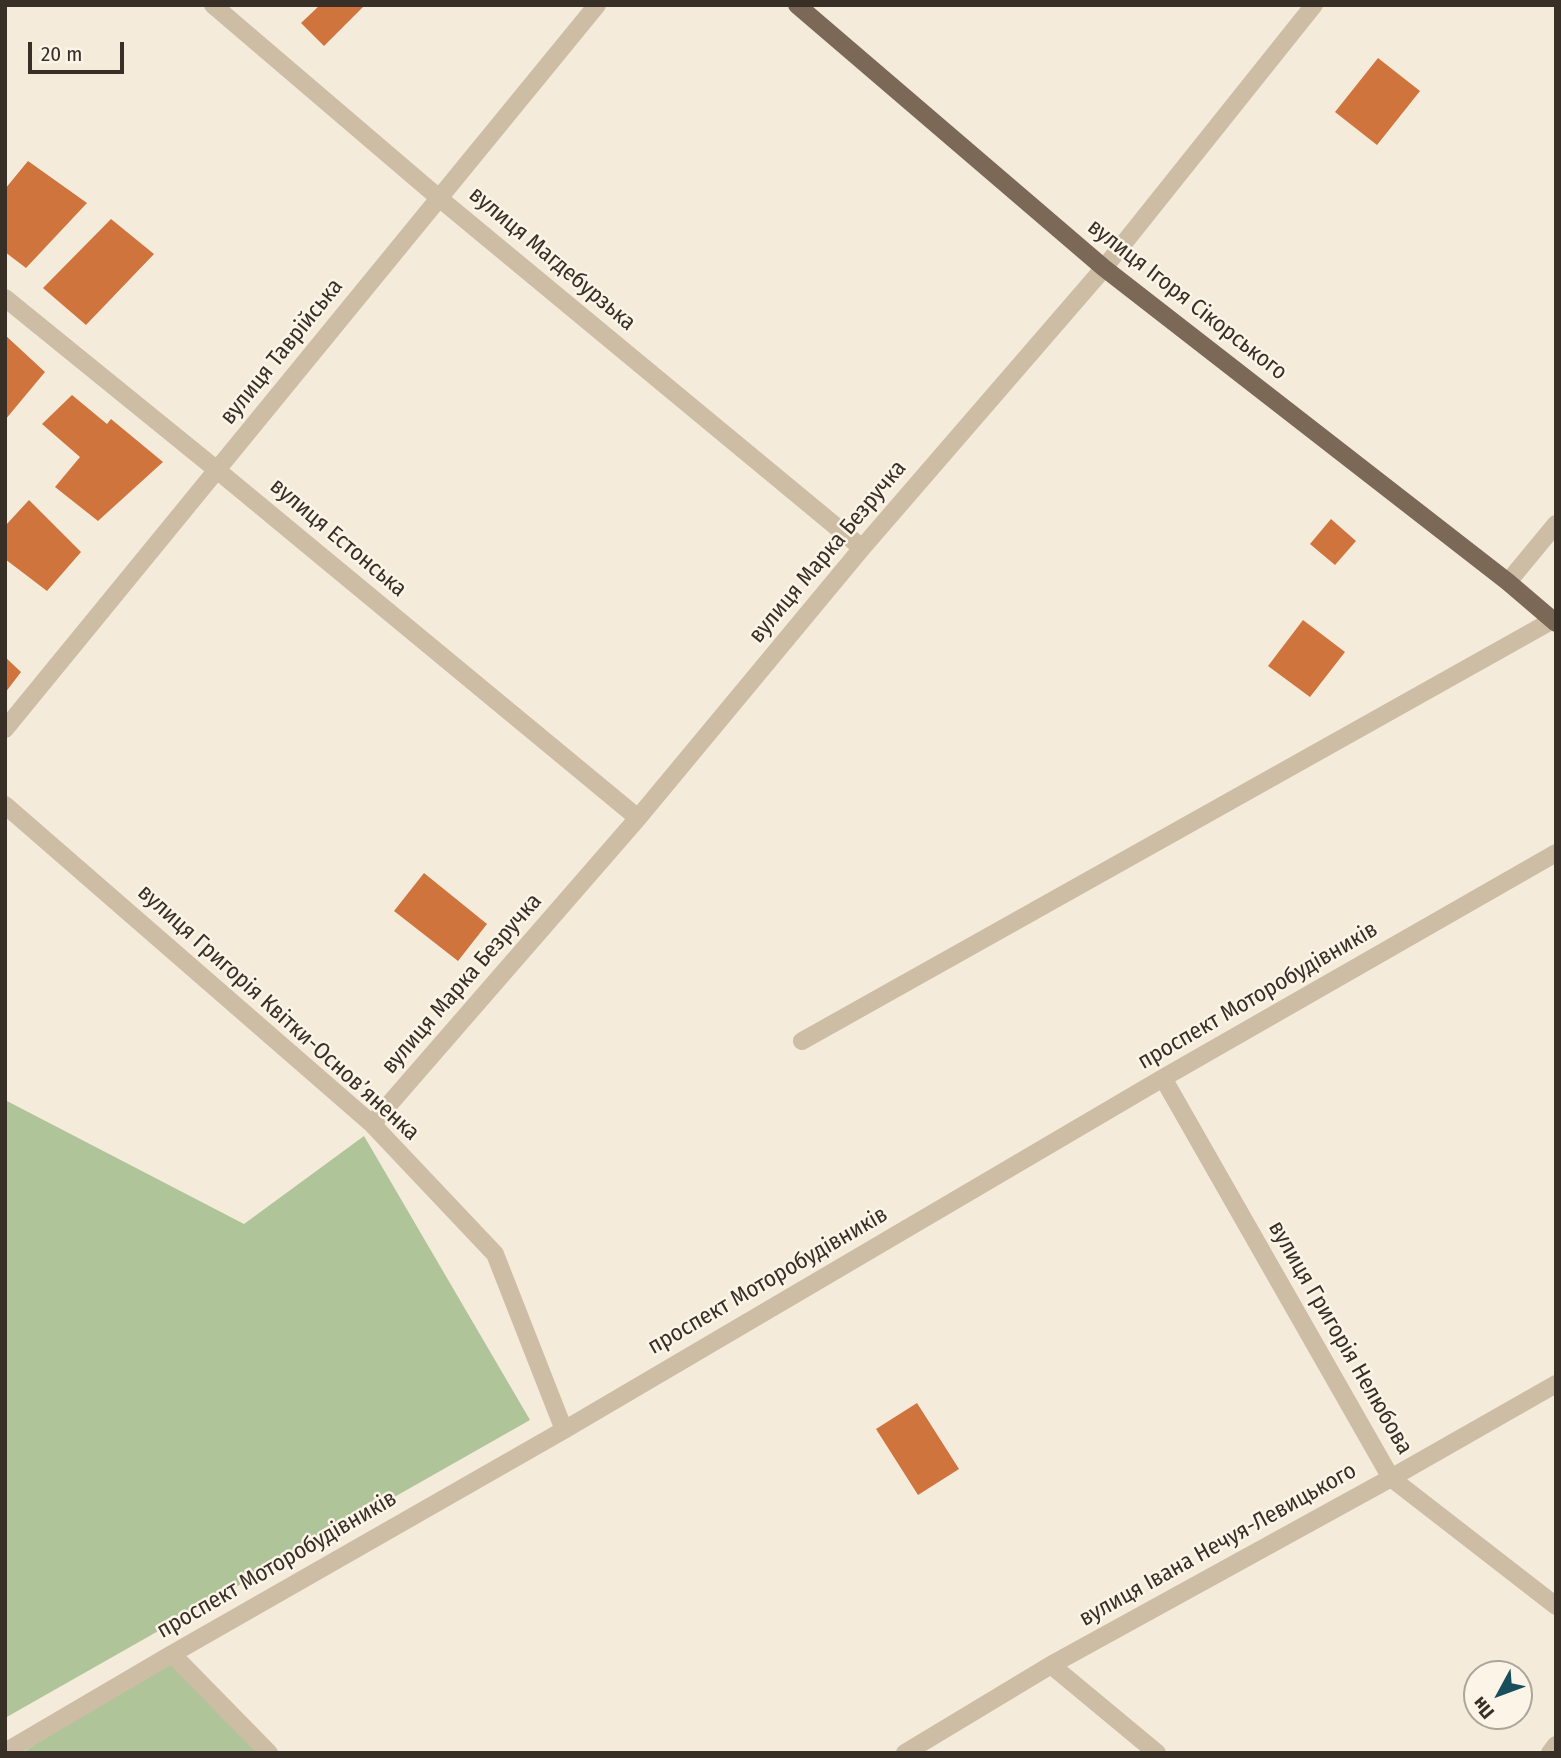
<!DOCTYPE html>
<meta charset="utf-8">
<style>
body{margin:0}
#map{position:relative;width:1561px;height:1758px;overflow:hidden;background:#f4ebda;font-family:"Fira Sans Condensed",sans-serif}
canvas{display:block}
.frame{position:absolute;inset:0;border:7px solid #382f27;pointer-events:none}
.north{position:absolute;left:1463px;top:1660px;width:70px;height:70px;box-sizing:border-box;background:#fbf4e7;border:2px solid #ada59a;border-radius:50%;rotate:229deg;font-size:19px;font-weight:700;line-height:28px;text-align:center;color:#382f27}
.north::after{content:'';display:block;margin:auto;width:24px;height:32px;background:#194f5d;clip-path:polygon(50% 0,100% 100%,50% 72%,0 100%)}
.scale{position:absolute;left:28px;top:42px;width:96px;height:32px;box-sizing:border-box;border:4px solid #382f27;border-top:0;padding-left:9px;font-size:21px;line-height:24px;white-space:nowrap;color:#382f27;-webkit-text-stroke:5px #fbf4e7;paint-order:stroke}
</style>
<div id="map">
<canvas width="1561" height="1758"></canvas>
<div class="frame"></div>
<div class="north">Пн</div>
<div class="scale">20 m</div>
</div>
<script>
const ctx = document.querySelector('canvas').getContext('2d');
ctx.lineJoin = 'round';
function fill(path, color) {
  ctx.fillStyle = color;
  ctx.fill(path, 'evenodd');
}
function shape(rows) {
  const path = new Path2D();
  for (const r of rows) {
    path.moveTo(r[0], r[1]);
    for (let i = 2; i < r.length; i += 2) path.lineTo(r[i], r[i + 1]);
  }
  return path;
}
function strokePath(path, color, width, dash) {
  ctx.strokeStyle = color;
  ctx.lineWidth = width;
  ctx.lineCap = dash ? 'butt' : 'round';
  ctx.setLineDash(dash || []);
  ctx.stroke(path);
}
function label(font, color, halo, rows, align = 'center') {
  ctx.font = font + ' "Fira Sans Condensed",sans-serif';
  ctx.lineWidth = 5;
  ctx.setLineDash([]);
  ctx.textBaseline = 'middle';
  ctx.strokeStyle = halo;
  ctx.fillStyle = color;
  for (const [text, x, y, turn = 0] of rows) {
    ctx.save();
    ctx.translate(x, y);
    ctx.rotate((+turn || 0) * Math.PI / 180);
    ctx.textAlign = isNaN(turn) ? turn : align;
    if (halo) ctx.strokeText(text, 0, 0);
    ctx.fillText(text, 0, 0);
    ctx.restore();
  }
}
fill(shape([
 [5,1100,244,1224,364,1136,530,1420,5,1718],
 [172,1654,269,1753,22,1753]
]), '#b0c499');
fill(shape([
 [320,5,365,5,324,46,301,23],
 [1378,58,1420,91,1377,145,1335,112],
 [28,161,87,203,26,268,5,252,5,189],
 [111,219,154,254,86,325,43,288],
 [5,335,45,372,5,420],
 [72,395,107,424,111,419,163,462,98,521,55,487,80,457,42,424],
 [29,500,81,552,47,591,5,559,5,526],
 [1331,519,1356,541,1335,565,1310,544],
 [1303,620,1345,652,1310,697,1268,666],
 [5,657,21,672,5,693],
 [424,873,487,924,458,961,394,911],
 [917,1403,959,1469,918,1495,876,1429]
]), '#cf743d');
strokePath(shape([
 [213,5,439,198,862,548],
 [5,298,217,470,638,818],
 [1508,582,1556,524],
 [5,729,597,5],
 [5,805,372,1124,495,1254,564,1430],
 [802,1041,1553,620],
 [1163,1078,1391,1478,1556,1606],
 [372,1124,638,818,862,548,1104,268,1314,5],
 [172,1654,269,1753],
 [1051,1665,1157,1753],
 [5,1752,172,1654,564,1430,1163,1078,1556,853],
 [905,1753,1051,1665,1391,1478,1556,1384],
 [1550,1753,1556,1745]
]), '#cdbda5', 18);
strokePath(shape([
 [797,5,1104,268,1508,582,1556,623]
]), '#7b6857', 18);
label('23px', '#382f27', '#fbf4e7', [
 ["вулиця Магдебурзька",552,259,40],
 ["вулиця Ігоря Сікорського",1187,300,38],
 ["вулиця Таврійська",282,352,-51],
 ["вулиця Естонська",338,538,40],
 ["вулиця Марка Безручка",828,552,-50],
 ["вулиця Марка Безручка",462,984,-49],
 ["проспект Моторобудівників",1258,996,-30],
 ["вулиця Григорія Квітки-Основʼяненка",278,1013,42],
 ["проспект Моторобудівників",768,1281,-30],
 ["вулиця Григорія Нелюбова",1340,1338,60],
 ["вулиця Івана Нечуя-Левицького",1218,1545,-29],
 ["проспект Моторобудівників",277,1565,-30]
]);
</script>
